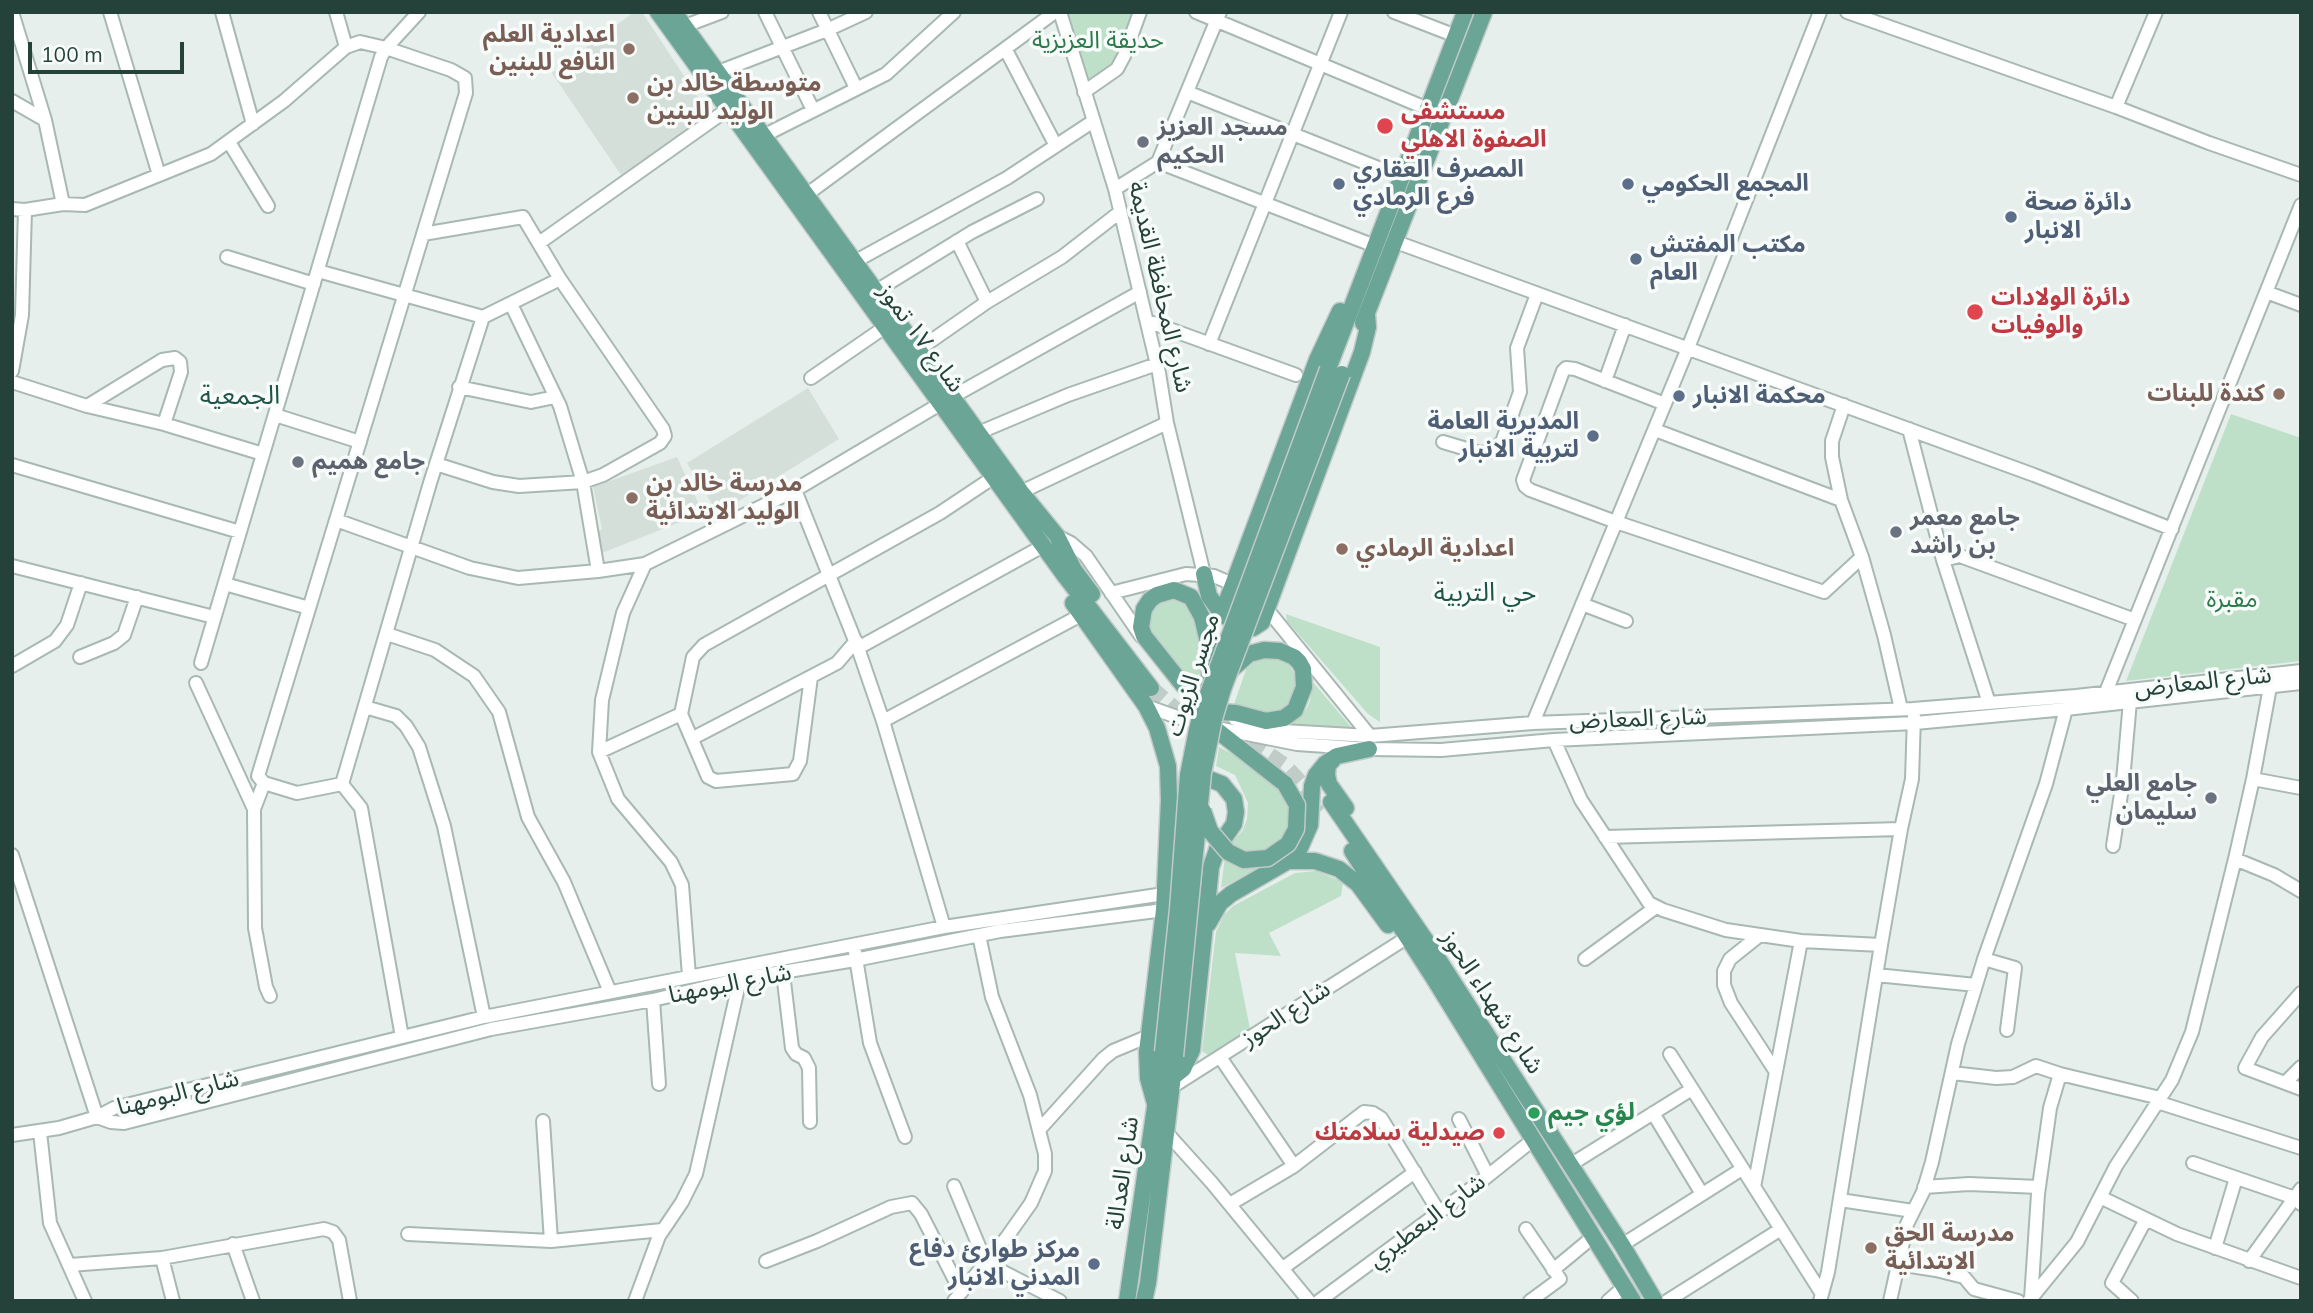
<!DOCTYPE html>
<meta charset="utf-8">
<style>
body{margin:0}
#map{position:relative;width:2313px;height:1313px;overflow:hidden;background:#e6efeb;font-family:Mulish,sans-serif}
canvas{display:block}
.frame{position:absolute;inset:0;border:14px solid #24423a;pointer-events:none}
.scale{position:absolute;left:28px;top:42px;width:156px;height:32px;box-sizing:border-box;border:4px solid #24423a;border-top:0;padding-left:9px;font-size:21px;line-height:24px;white-space:nowrap;color:#24423a;-webkit-text-stroke:5px #f7fbf9;paint-order:stroke}
</style>
<div id="map">
<canvas width="2313" height="1313"></canvas>
<div class="frame"></div>
<div class="scale">100 m</div>
</div>
<script>
const ctx = document.querySelector('canvas').getContext('2d');
ctx.lineJoin = 'round';
function fill(path, color) {
  ctx.fillStyle = color;
  ctx.fill(path, 'evenodd');
}
function shape(rows) {
  const path = new Path2D();
  for (const r of rows) {
    path.moveTo(r[0], r[1]);
    for (let i = 2; i < r.length; i += 2) path.lineTo(r[i], r[i + 1]);
  }
  return path;
}
function strokePath(path, color, width, dash) {
  ctx.strokeStyle = color;
  ctx.lineWidth = width;
  ctx.lineCap = dash ? 'butt' : 'round';
  ctx.setLineDash(dash || []);
  ctx.stroke(path);
}
function label(font, color, halo, rows, align = 'center') {
  ctx.font = font + ' Mulish,"Noto Sans Arabic",sans-serif';
  ctx.lineWidth = 7;
  ctx.setLineDash([]);
  ctx.textBaseline = 'middle';
  ctx.strokeStyle = halo;
  ctx.fillStyle = color;
  for (const [text, x, y, turn = 0] of rows) {
    ctx.save();
    ctx.translate(x, y);
    ctx.rotate((+turn || 0) * Math.PI / 180);
    ctx.textAlign = isNaN(turn) ? turn : align;
    if (halo) ctx.strokeText(text, 0, 0);
    ctx.fillText(text, 0, 0);
    ctx.restore();
  }
}
fill(shape([
 [634,12,642,12,709,114,621,175,552,73],
 [808,388,839,439,718,514,687,463],
 [677,457,703,513,602,553,597,532,602,529,593,487]
]), '#d4dfda');
fill(shape([
 [1059,12,1140,12,1117,69,1084,92],
 [2231,414,2301,438,2301,661,2126,681],
 [1165,597,1184,600,1193,611,1205,660,1193,687,1153,636,1147,626,1151,608],
 [1286,614,1380,647,1380,722,1368,714,1287,621],
 [1258,655,1286,659,1295,675,1298,683,1288,708,1274,715,1233,707,1248,664],
 [1312,681,1351,727,1288,726,1306,710,1310,701],
 [1219,747,1267,773,1290,793,1292,825,1272,861,1221,888,1225,856,1230,845,1243,830,1247,819,1248,803,1235,775,1216,766],
 [1316,871,1343,882,1341,896,1269,933,1281,956,1235,953,1250,1029,1208,1055,1202,1051,1216,932,1224,915,1233,906,1295,873]
]), '#bfe0c8');
strokePath(shape([
 [1151,688,1175,709,1197,721],
 [1228,732,1252,743,1284,765,1324,808]
]), '#bfccc8', 16, [16, 8]);
const minor = shape([
 [12,12,45,120,63,204],
 [110,12,159,175],
 [222,12,253,124],
 [336,12,346,47],
 [765,12,813,110],
 [819,12,856,88],
 [1060,12,1115,189,1159,373,1167,423,1204,574],
 [1196,12,1428,109],
 [1394,12,1456,36],
 [1847,12,2116,107,2209,143,2301,175],
 [685,26,722,12],
 [1006,50,1056,146],
 [718,72,827,30,866,12],
 [1084,92,1117,69,1124,56,1140,12],
 [1187,92,1401,177],
 [12,101,45,120],
 [2116,107,2156,12],
 [763,136,886,74,954,12],
 [229,142,268,206],
 [1158,162,1375,246],
 [1115,189,1158,162,1220,12],
 [806,195,1055,12],
 [12,209,25,210,63,204,85,205,211,154,284,101,346,47,360,42,386,48,451,70,465,78,466,93,258,776,264,783,297,793,342,784],
 [423,234,523,217,560,279,663,429,665,436,660,443,603,475,583,482,519,486,493,482,436,464],
 [957,241,987,302],
 [1396,242,2034,475,2172,529],
 [539,243,728,109],
 [227,257,314,284],
 [854,262,1007,178,1092,122],
 [318,271,483,317,560,279],
 [876,291,972,232,1037,199],
 [2266,292,2301,305],
 [511,304,560,406,583,482,598,571],
 [1147,321,1296,375],
 [1209,344,1341,12],
 [918,350,987,302,1062,257,1120,212],
 [12,371,22,315,25,210],
 [811,378,885,327],
 [1605,381,1625,325],
 [12,382,87,406,164,424,263,454],
 [459,387,531,402,555,397],
 [952,397,1140,292],
 [1665,404,1575,369,1566,368,1563,371,1523,480,1525,486,1530,490,1616,522,1824,592,1862,557],
 [1844,405,1832,441,1832,457,1841,500,1862,557,1884,635,1901,709],
 [87,406,162,360,175,358,180,362,181,372,164,424],
 [275,415,360,442],
 [1909,429,1943,560,1989,703],
 [1655,430,1841,500],
 [978,433,1068,395,1157,364],
 [1443,442,1480,453,1489,452,1502,442,1520,392,1517,348,1537,294],
 [12,465,240,532],
 [795,490,858,648,883,721,944,927],
 [1021,492,1167,423],
 [336,520,470,568,518,578,598,571,645,564,795,490,940,404],
 [1057,536,1071,543,1086,556,1141,636],
 [1943,560,1960,556,2135,620],
 [645,564,623,613,602,700,599,752,618,799,671,862,682,885,689,976],
 [12,566,214,617],
 [225,584,309,608],
 [1111,593,1186,574,1214,576,1239,587],
 [1262,603,1370,736],
 [1582,604,1626,621],
 [387,634,435,650,474,676,499,712,528,817,564,882,610,992],
 [858,648,1043,546],
 [80,657,114,643,124,635,137,597],
 [201,663,381,57,386,48,419,12],
 [12,666,55,641,67,625,81,583],
 [1177,680,1210,705],
 [196,683,254,809],
 [2106,692,2301,205],
 [1146,706,1197,724,1297,744,1369,749,1441,750,1554,740,1915,723,2066,709,2301,683],
 [365,707,396,716,406,726,419,747,444,826,484,1017],
 [681,714,708,777,716,781,793,774,800,761,811,677],
 [1235,719,1251,725,1283,731,1370,736,1533,723,1913,709,2076,696,2301,671],
 [883,721,1081,615],
 [1533,723,1688,348,1820,12],
 [693,738,837,663,856,641],
 [1554,740,1581,800,1649,903,1663,910,1726,930,1801,941,1881,945],
 [599,752,681,714,693,657,704,645,940,513,994,477],
 [2253,779,2301,788],
 [264,783,254,809,255,928,266,987,270,996],
 [342,784,430,483,483,317],
 [342,784,361,808,402,1037],
 [1605,837,1901,829],
 [2113,846,2123,781,2130,701],
 [12,855,97,1117],
 [2235,859,2274,875,2301,891],
 [1760,935,1730,959,1724,971,1724,985,1731,1003,1776,1072],
 [855,952,870,1043,905,1137],
 [1585,959,1656,907],
 [1984,959,2015,968,2007,1030],
 [783,973,792,1048,796,1054,804,1058,809,1068,810,1122],
 [1876,975,1976,985],
 [2301,993,2262,1037,2245,1068,2301,1089],
 [653,1000,659,1084],
 [1670,1054,1822,1294],
 [1220,1057,1294,1166],
 [1952,1073,1996,1078,2013,1077,2036,1066,2060,1074,2160,1098],
 [2286,1082,2301,1067],
 [1172,1087,1400,942],
 [2157,1102,2301,1148],
 [1653,1113,1702,1194],
 [97,1117,111,1122,124,1123,491,1029,653,1000,740,979,855,960,1000,931,1164,910],
 [1459,1119,1488,1176],
 [543,1121,551,1241],
 [1039,1130,1103,1059,1113,1051,1149,1036],
 [40,1132,50,1223,85,1301],
 [1166,1132,1212,1183,1309,1301],
 [12,1135,59,1128,97,1117,114,1108,484,1017,944,927,1164,894],
 [2193,1163,2295,1198,2301,1204],
 [1570,1165,1692,1089],
 [954,1186,986,1263,1060,1301],
 [1754,1187,1801,941],
 [1924,1187,1969,1184,2039,1187],
 [2100,1197,2177,1234,2301,1278],
 [1840,1200,1913,1211],
 [1230,1204,1294,1166,1364,1112,1373,1113,1381,1118,1439,1212],
 [1526,1229,1560,1279,1530,1301],
 [408,1234,551,1241,662,1230],
 [233,1244,253,1301],
 [1622,1245,1742,1169],
 [2215,1248,2236,1178],
 [162,1258,173,1301],
 [766,1261,817,1241,891,1207,912,1203,921,1214,961,1292],
 [2249,1261,2301,1189],
 [1898,1264,1936,1270,1964,1277,1974,1289,2018,1301],
 [70,1265,162,1258,324,1229,333,1232,339,1240,350,1301],
 [1283,1268,1415,1172],
 [1553,1270,1594,1236],
 [2031,1299,2038,1194,2050,1108,2060,1074],
 [635,1301,659,1236,682,1202,696,1174,740,979],
 [954,1301,1007,1237,1031,1203,1045,1171,1045,1154,1030,1095,992,997,979,935],
 [1319,1301,1484,1179,1534,1139],
 [1608,1301,1625,1286],
 [1667,1301,1781,1229],
 [1820,1301,1828,1272,1881,945,1901,829,1912,779,1914,716],
 [1890,1301,1907,1224,1923,1192,1932,1162,1958,1044,1984,959,2046,784,2066,709],
 [2029,1301,2077,1242,2116,1166,2172,1080,2192,1032,2235,859,2253,779,2270,687],
 [2132,1301,2112,1283,2146,1219]
]);
const major = shape([
 [658,12,1065,576,1151,688],
 [674,12,1021,492,1057,536,1074,570,1092,594],
 [1363,323,1484,12],
 [1328,369,1465,12],
 [1204,574,1209,596,1222,614,1244,628,1253,628,1262,622,1362,352,1368,327,1367,314],
 [1073,603,1146,706,1157,728,1168,766,1169,800,1164,910,1147,1052,1148,1078,1156,1107],
 [1222,614,1317,360,1340,311],
 [1183,685,1144,636,1141,627,1144,609,1150,600,1157,595,1174,590,1191,597,1202,617,1209,646,1209,686],
 [1220,712,1236,713,1266,721,1284,718,1295,710,1304,687,1303,669,1299,662,1294,657,1280,651,1264,650,1249,654,1231,670],
 [1214,728,1285,784],
 [1332,761,1328,764,1327,775,1329,784,1346,808],
 [1331,802,1433,951,1622,1245,1655,1301],
 [1352,851,1433,977,1633,1301],
 [1288,861,1315,861,1339,869,1358,884,1388,925],
 [1208,924,1220,903,1231,894,1288,861,1299,850,1310,825,1312,786,1316,775,1325,764,1337,756,1369,749],
 [1173,1077,1183,1069,1192,1050,1211,867,1218,847,1234,824,1236,812,1234,799,1222,784,1204,777,1189,779],
 [1127,1301,1163,1052],
 [1144,1301,1148,1283,1174,1067]
]);
strokePath(minor, '#a8b8b2', 16);
strokePath(major, '#c2cac8', 19);
strokePath(minor, '#fff', 12);
strokePath(major, '#6aa596', 16);
const majorBridge = shape([
 [1203,811,1210,831,1228,852,1244,860,1268,858,1288,844,1296,829,1297,805,1285,784],
 [1163,1052,1178,909,1188,775,1197,730,1202,710,1328,369],
 [1175,1056,1203,773,1214,719,1223,689,1342,374]
]);
strokePath(majorBridge, '#c2cac8', 19, []);
strokePath(majorBridge, '#6aa596', 16);
for (const [x, y, r, color] of [
 [629,49,7,"#8d6e63"],
 [633,98,7,"#8d6e63"],
 [1385,126,9,"#e0444e"],
 [1143,142,7,"#6b7280"],
 [1339,184,7,"#5c6f8a"],
 [1628,184,7,"#5c6f8a"],
 [2011,217,7,"#5c6f8a"],
 [1636,259,7,"#5c6f8a"],
 [1975,312,9,"#e0444e"],
 [2279,394,7,"#8d6e63"],
 [1679,396,7,"#5c6f8a"],
 [1593,436,7,"#5c6f8a"],
 [298,462,7,"#6b7280"],
 [632,498,7,"#8d6e63"],
 [1896,532,7,"#6b7280"],
 [1342,549,7,"#8d6e63"],
 [2211,798,7,"#6b7280"],
 [1534,1113,7,"#2e9e5b"],
 [1499,1133,7,"#e0444e"],
 [1871,1248,7,"#8d6e63"],
 [1094,1264,7,"#5c6f8a"]
]) {
  const dot = new Path2D();
  dot.arc(x, y, r, 0, 2 * Math.PI);
  ctx.fillStyle = color;
  ctx.fill(dot);
  strokePath(dot, '#f7fbf9', 2.5);
}
label('bold 24px', '#785e54', '#f7fbf9', [
 ["اعدادية العلم",615,35,"right"],
 ["النافع للبنين",615,63,"right"],
 ["متوسطة خالد بن",647,84],
 ["الوليد للبنين",647,112],
 ["كندة للبنات",2265,394,"right"],
 ["مدرسة خالد بن",646,484],
 ["الوليد الابتدائية",646,512],
 ["اعدادية الرمادي",1356,549],
 ["مدرسة الحق",1885,1234],
 ["الابتدائية",1885,1262]
], 'left');
label('24px', '#2d7a4b', '#f7fbf9', [
 ["حديقة العزيزية",1098,41],
 ["مقبرة",2232,600]
]);
label('bold 24px', '#be3a42', '#f7fbf9', [
 ["مستشفى",1401,112],
 ["الصفوة الاهلي",1401,140],
 ["دائرة الولادات",1991,298],
 ["والوفيات",1991,326],
 ["صيدلية سلامتك",1485,1133,"right"]
], 'left');
label('bold 24px', '#5b616d', '#f7fbf9', [
 ["مسجد العزيز",1157,128],
 ["الحكيم",1157,156],
 ["جامع هميم",312,462],
 ["جامع معمر",1910,518],
 ["بن راشد",1910,546],
 ["جامع العلي",2197,784,"right"],
 ["سليمان",2197,812,"right"]
], 'left');
label('bold 24px', '#4e5e75', '#f7fbf9', [
 ["المصرف العقاري",1353,170],
 ["فرع الرمادي",1353,198],
 ["المجمع الحكومي",1642,184],
 ["دائرة صحة",2025,203],
 ["الانبار",2025,231],
 ["مكتب المفتش",1650,245],
 ["العام",1650,273],
 ["محكمة الانبار",1693,396],
 ["المديرية العامة",1579,422,"right"],
 ["لتربية الانبار",1579,450,"right"],
 ["مركز طوارئ دفاع",1080,1250,"right"],
 ["المدني الانبار",1080,1278,"right"]
], 'left');
label('24px', '#24423a', '#f7fbf9', [
 ["شارع المحافظة القديمة",1160,287,77],
 ["شارع ١٧ تموز",921,338,54],
 ["مجسر الزيوت",1193,675,-72],
 ["شارع المعارض",2203,682,-6],
 ["شارع المعارض",1638,719,-2],
 ["شارع البومهنا",730,984,-11],
 ["شارع شهداء الحوز",1492,1002,57],
 ["شارع الحوز",1286,1014,-33],
 ["شارع البومهنا",178,1093,-14],
 ["شارع العدالة",1123,1173,-82],
 ["شارع البعطيري",1427,1221,-37]
]);
label('bold 24px', '#27864d', '#f7fbf9', [
 ["لؤي جيم",1548,1113]
], 'left');
label('26px', '#1f5548', '#f7fbf9', [
 ["الجمعية",240,396],
 ["حي التربية",1485,593]
]);
</script>
